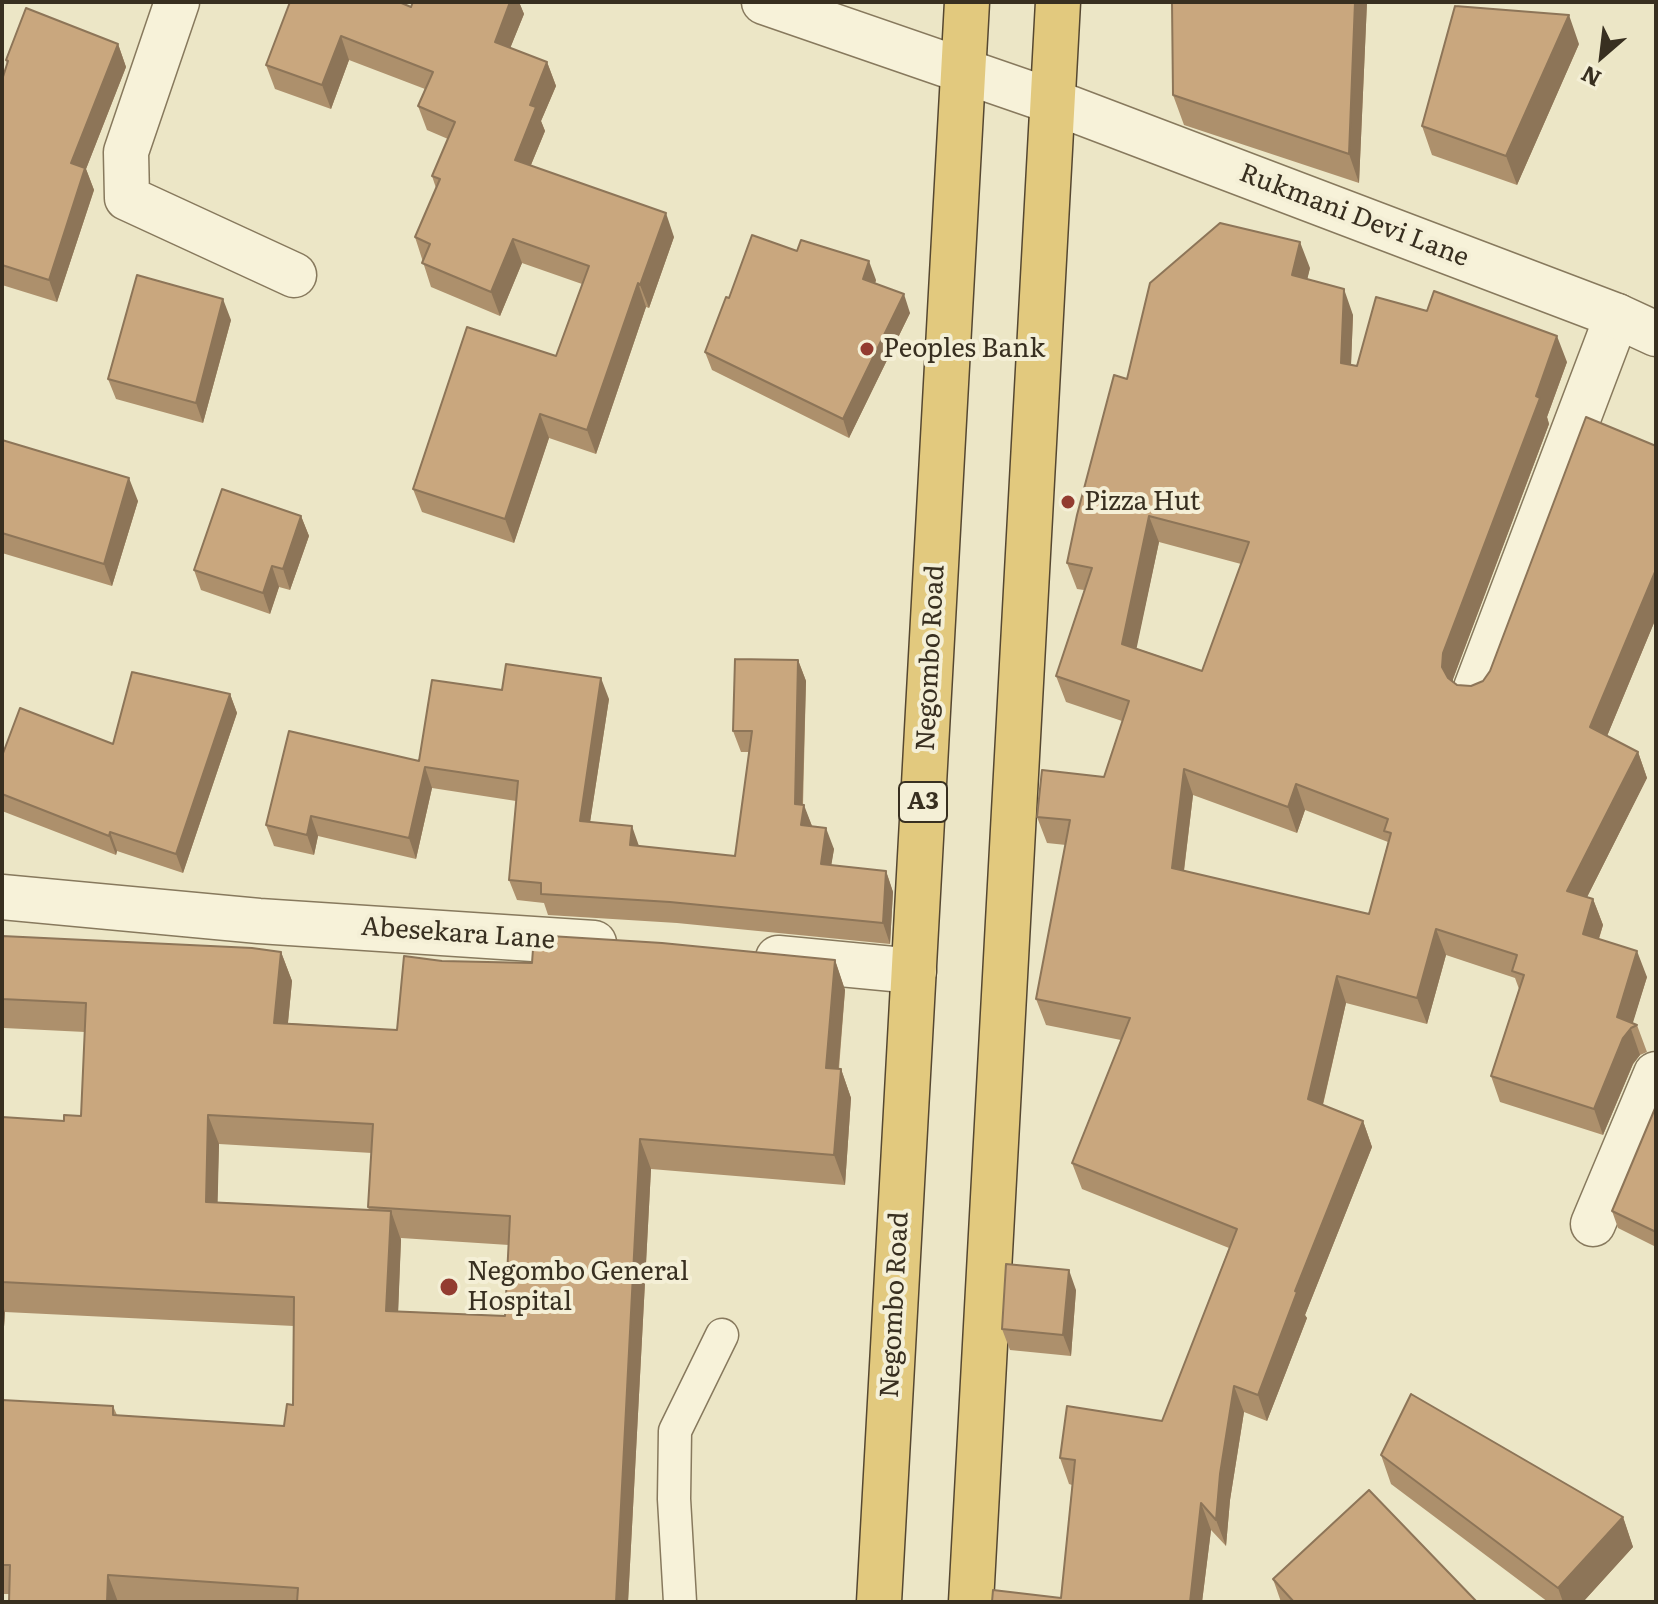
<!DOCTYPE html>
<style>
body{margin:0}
#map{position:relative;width:1658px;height:1604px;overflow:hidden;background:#ece6c6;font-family:Literata,serif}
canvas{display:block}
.frame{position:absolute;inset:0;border:4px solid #382f20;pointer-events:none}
.north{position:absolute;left:1562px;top:16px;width:80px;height:80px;-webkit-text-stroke:6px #f4efd6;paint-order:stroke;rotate:208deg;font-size:22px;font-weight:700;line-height:32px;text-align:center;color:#382f20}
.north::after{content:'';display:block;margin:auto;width:28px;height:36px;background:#382f20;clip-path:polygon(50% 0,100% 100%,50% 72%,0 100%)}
</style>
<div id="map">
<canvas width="1658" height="1604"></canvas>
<div class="frame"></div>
<div class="north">N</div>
</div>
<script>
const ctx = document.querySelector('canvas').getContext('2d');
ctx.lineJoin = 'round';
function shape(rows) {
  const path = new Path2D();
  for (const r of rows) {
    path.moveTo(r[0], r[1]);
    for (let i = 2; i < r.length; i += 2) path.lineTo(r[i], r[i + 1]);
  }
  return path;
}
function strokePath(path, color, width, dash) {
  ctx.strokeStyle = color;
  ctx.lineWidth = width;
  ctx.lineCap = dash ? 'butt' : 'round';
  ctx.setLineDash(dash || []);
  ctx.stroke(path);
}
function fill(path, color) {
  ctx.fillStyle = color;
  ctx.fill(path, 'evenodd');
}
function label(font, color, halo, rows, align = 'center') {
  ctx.font = font + ' Literata,serif';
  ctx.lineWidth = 8;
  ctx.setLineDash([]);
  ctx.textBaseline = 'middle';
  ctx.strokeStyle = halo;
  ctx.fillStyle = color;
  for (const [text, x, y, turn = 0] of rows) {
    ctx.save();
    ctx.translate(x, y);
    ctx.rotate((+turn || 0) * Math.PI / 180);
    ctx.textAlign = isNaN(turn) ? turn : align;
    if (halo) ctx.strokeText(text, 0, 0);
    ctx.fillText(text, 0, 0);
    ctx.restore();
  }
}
const service = shape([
 [680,1602,674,1499,675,1431,722,1335]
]);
const minor = shape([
 [177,2,126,152,127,198,294,275],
 [1476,688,1617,316],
 [2,897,259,921,594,943],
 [778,958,914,971],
 [1593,1224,1656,1074]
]);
const tertiary = shape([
 [764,2,1051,101,1617,316,1656,334]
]);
const trunk = shape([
 [879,1602,967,2],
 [971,1602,1058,2]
]);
strokePath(service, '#87795d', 35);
strokePath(minor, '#87795d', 47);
strokePath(tertiary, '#87795d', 47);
strokePath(trunk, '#554731', 47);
strokePath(service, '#f7f2d9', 32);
strokePath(minor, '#f7f2d9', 44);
strokePath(tertiary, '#f7f2d9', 44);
strokePath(trunk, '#e2c97e', 44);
fill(shape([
 [413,2,519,2,524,14,510,48,547,62,556,86,541,121,545,131,531,165,674,237,649,308,646,307,596,454,549,438,514,543,422,512,413,489,556,356,582,284,522,263,500,316,431,287,415,237,436,188,432,176,448,139,427,130,418,106,425,89,349,60,331,109,275,89,266,65,411,7],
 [1172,2,1367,2,1359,183,1184,125,1173,95],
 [118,44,126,67,86,169,94,190,57,302,2,285,2,80,7,64,6,60],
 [1579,44,1517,185,1432,155,1422,126],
 [1310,268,1307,279,1353,315,1351,365,1357,366,1567,362,1547,417,1549,424,1453,679,1452,682,1457,685,1471,686,1483,681,1656,446,1656,618,1607,736,1638,752,1647,778,1587,897,1593,899,1603,925,1599,939,1647,977,1632,1024,1637,1025,1647,1052,1640,1055,1633,1064,1603,1135,1500,1102,1491,1076,1519,989,1515,978,1446,955,1427,1024,1346,1003,1323,1105,1363,1121,1372,1147,1305,1315,1307,1318,1267,1421,1244,1412,1230,1500,1226,1546,1211,1530,1202,1602,992,1602,1061,1598,1072,1485,1069,1484,1060,1458,1162,1421,1229,1248,1082,1189,1072,1163,1121,1040,1046,1025,1036,999,1066,845,1047,843,1037,817,1104,777,1122,721,1066,702,1056,676,1084,590,1077,589,1067,563,1127,379],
 [1159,542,1241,564,1202,671,1136,648],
 [1193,795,1297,833,1305,810,1388,842,1369,914,1184,871],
 [876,280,875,284,910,313,849,438,712,370,705,352],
 [231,320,203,423,116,399,108,379],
 [2,440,138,501,112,586,2,553],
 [301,516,309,536,290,590,279,587,270,614,201,590,194,570],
 [798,660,806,681,803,805,812,826,834,849,831,865,886,871,893,892,890,944,677,923,548,915,544,903,517,900,509,880,516,801,432,788,416,859,318,836,314,855,274,846,266,825,419,761,502,690,609,699,590,822,639,846,735,856,749,752,741,752,733,731],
 [230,694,237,713,183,873,117,851,116,855,2,811,2,756,113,744],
 [2,936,281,952,292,981,288,1023,397,1030,442,961,532,963,835,960,845,990,839,1069,841,1069,851,1098,845,1185,651,1169,628,1602,9,1602,9,1594,2,1594,2,1400,113,1406,117,1415,284,1426,293,1405,294,1326,5,1312,2,1356,2,1117,64,1121,81,1116,85,1032,4,1028,2,1023],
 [219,1144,372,1153,368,1207,369,1210,217,1202],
 [401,1238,509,1245,505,1316,398,1311],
 [1656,1106,1656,1247,1618,1228,1612,1211],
 [1076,1290,1071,1356,1010,1350,1002,1329],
 [1381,1455,1623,1517,1633,1547,1583,1602,1548,1602,1391,1484],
 [1273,1579,1477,1602,1281,1602]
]), '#ad906c');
fill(shape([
 [510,2,519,2,524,14,503,66,495,42],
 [1355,2,1367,2,1359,183,1349,154],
 [1569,15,1579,44,1517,185,1506,156],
 [341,36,349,60,331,109,322,85],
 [118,44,126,67,86,169,94,190,57,302,49,280,71,163],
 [547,62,556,86,541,121,545,131,523,184,515,160,530,105],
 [666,213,674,237,649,308,640,285],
 [513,239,522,263,500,316,491,292],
 [1300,242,1310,268,1302,301,1292,275],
 [869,261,876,280,870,298,863,279],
 [638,283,646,307,596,454,587,430],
 [1344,289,1353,315,1350,389,1341,363],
 [904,294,910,313,849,438,843,419],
 [223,299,231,320,203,423,196,403],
 [1557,336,1567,362,1547,417,1549,424,1453,679,1452,693,1442,667,1443,653],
 [540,414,549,438,514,543,505,519],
 [129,478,138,501,112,586,104,564],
 [301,516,309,536,290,590,283,569],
 [1149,516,1159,542,1132,670,1122,644],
 [272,566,279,587,270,614,263,593],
 [1655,572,1656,575,1656,618,1600,753,1590,727],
 [798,660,806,681,802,816,804,805,812,826,808,845,795,804],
 [601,678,609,699,587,842,580,821],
 [230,694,237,713,183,873,176,854],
 [1638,752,1647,778,1577,917,1567,891],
 [425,767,432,788,416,859,409,838],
 [1184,769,1193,795,1181,894,1172,868],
 [1296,784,1305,810,1297,833,1288,807],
 [311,816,318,836,314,855,307,835],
 [632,826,639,846,630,845],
 [826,828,834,849,828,885,821,864],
 [110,832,117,851,116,855,109,836],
 [886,871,893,892,890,944,883,923],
 [1593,899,1603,925,1592,960,1583,934],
 [1436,929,1446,955,1427,1024,1417,998],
 [1637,951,1647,977,1631,1029,1640,1055,1633,1064,1603,1135,1594,1109,1617,1017],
 [281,952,292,981,285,1052,274,1023],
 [835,960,845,990,836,1097,826,1068],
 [1337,976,1346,1003,1318,1125,1308,1099],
 [841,1069,851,1098,845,1185,834,1155],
 [208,1115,219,1144,217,1231,206,1202],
 [1363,1121,1372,1147,1305,1315,1307,1318,1267,1421,1258,1395,1295,1291],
 [640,1139,651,1169,628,1602,616,1602],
 [391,1211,401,1240,397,1340,386,1311],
 [1069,1270,1076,1290,1071,1356,1063,1335],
 [2,1304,5,1312,2,1356],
 [1234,1386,1244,1412,1230,1500,1226,1546,1216,1520,1220,1474],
 [1201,1503,1211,1530,1202,1602,1190,1602],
 [1623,1517,1633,1547,1583,1602,1563,1602,1558,1588],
 [108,1575,118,1602,107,1602]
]), '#8d7558');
const building = shape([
 [290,2,399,2,411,7,413,2,510,2,495,42,547,62,530,105,536,107,515,160,666,213,640,285,638,283,587,430,540,414,505,519,413,489,467,327,556,356,589,266,513,239,491,292,422,263,430,244,415,237,440,179,432,176,455,122,418,106,433,72,341,36,322,85,266,65,290,2],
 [1172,2,1355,2,1349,154,1173,95,1172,2],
 [1455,6,1569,15,1506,156,1422,126,1455,6],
 [26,8,118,44,71,163,85,168,49,280,2,265,2,80,8,61,6,60,26,8],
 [1220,223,1300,242,1292,275,1344,289,1341,363,1357,366,1376,297,1427,311,1434,291,1557,336,1536,396,1540,398,1443,653,1442,667,1448,678,1457,685,1471,686,1483,681,1490,671,1586,417,1656,446,1656,572,1655,572,1590,727,1638,752,1567,891,1593,899,1583,934,1637,951,1617,1017,1637,1025,1631,1028,1623,1038,1594,1109,1491,1076,1524,975,1512,971,1517,955,1436,929,1417,998,1337,976,1308,1099,1363,1121,1295,1291,1297,1292,1258,1395,1234,1386,1220,1474,1216,1520,1201,1503,1190,1602,992,1602,993,1590,1061,1598,1075,1460,1060,1458,1067,1406,1162,1421,1237,1229,1072,1163,1130,1018,1036,999,1070,820,1037,817,1042,770,1104,777,1129,701,1056,676,1092,568,1067,563,1077,515,1114,375,1127,379,1150,283,1220,223],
 [1149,516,1249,542,1202,671,1122,644,1149,516],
 [1184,769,1288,807,1296,784,1388,819,1384,831,1391,833,1369,914,1172,868,1184,769],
 [752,235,797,251,801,240,869,261,863,279,904,294,843,419,705,352,726,297,729,298,752,235],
 [137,275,223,299,196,403,108,379,137,275],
 [2,440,129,478,104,564,2,533,2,440],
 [222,489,301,516,283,569,272,566,263,593,194,570,222,489],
 [735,659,798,660,795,804,804,805,801,825,826,828,821,864,886,871,883,923,670,902,541,894,541,883,509,880,518,781,425,767,409,838,311,816,307,835,266,825,289,731,419,761,432,680,502,690,506,664,601,678,580,821,632,826,630,845,735,856,752,731,733,731,735,659],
 [132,672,230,694,176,854,110,832,109,836,2,794,2,756,20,708,113,744,132,672],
 [534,935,662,943,835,960,826,1068,841,1069,834,1155,640,1139,616,1602,297,1602,298,1588,108,1575,107,1602,9,1602,10,1565,2,1565,2,1400,113,1406,113,1415,284,1426,287,1404,293,1405,294,1297,2,1282,2,1117,64,1121,64,1115,81,1116,86,1003,2,999,2,936,252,948,281,952,274,1023,397,1030,404,956,442,961,532,963,534,935],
 [208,1115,373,1124,368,1207,510,1216,505,1316,386,1311,391,1211,206,1202,208,1115],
 [1656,1106,1656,1232,1612,1211,1656,1106],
 [1006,1264,1069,1270,1063,1335,1002,1329,1006,1264],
 [1411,1394,1623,1517,1558,1588,1381,1455,1411,1394],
 [1369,1490,1477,1602,1294,1602,1273,1579,1369,1490]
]);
fill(building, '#c9a77e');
strokePath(building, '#8d7558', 2);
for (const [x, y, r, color] of [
 [867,349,8,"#933c30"],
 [1068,502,8,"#933c30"],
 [449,1287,10,"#933c30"]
]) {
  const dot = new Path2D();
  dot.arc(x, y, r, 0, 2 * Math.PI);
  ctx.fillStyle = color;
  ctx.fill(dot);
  strokePath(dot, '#f4efd6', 3);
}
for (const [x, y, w] of [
 [923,802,48]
]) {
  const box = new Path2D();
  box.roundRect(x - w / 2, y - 20, w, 40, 6);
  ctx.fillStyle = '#f4efd6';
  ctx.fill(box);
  strokePath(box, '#382f20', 2);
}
label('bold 24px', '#382f20', null, [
 ["A3",923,802]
]);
label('26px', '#382f20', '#f4efd6', [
 ["Rukmani Devi Lane",1354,216,21],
 ["Negombo Road",931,658,-87],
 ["Abesekara Lane",458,934,4],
 ["Negombo Road",895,1305,-87]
]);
label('26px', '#382f20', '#f4efd6', [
 ["Peoples Bank",883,349],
 ["Pizza Hut",1084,502],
 ["Negombo General",467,1272],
 ["Hospital",467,1302]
], 'left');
</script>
